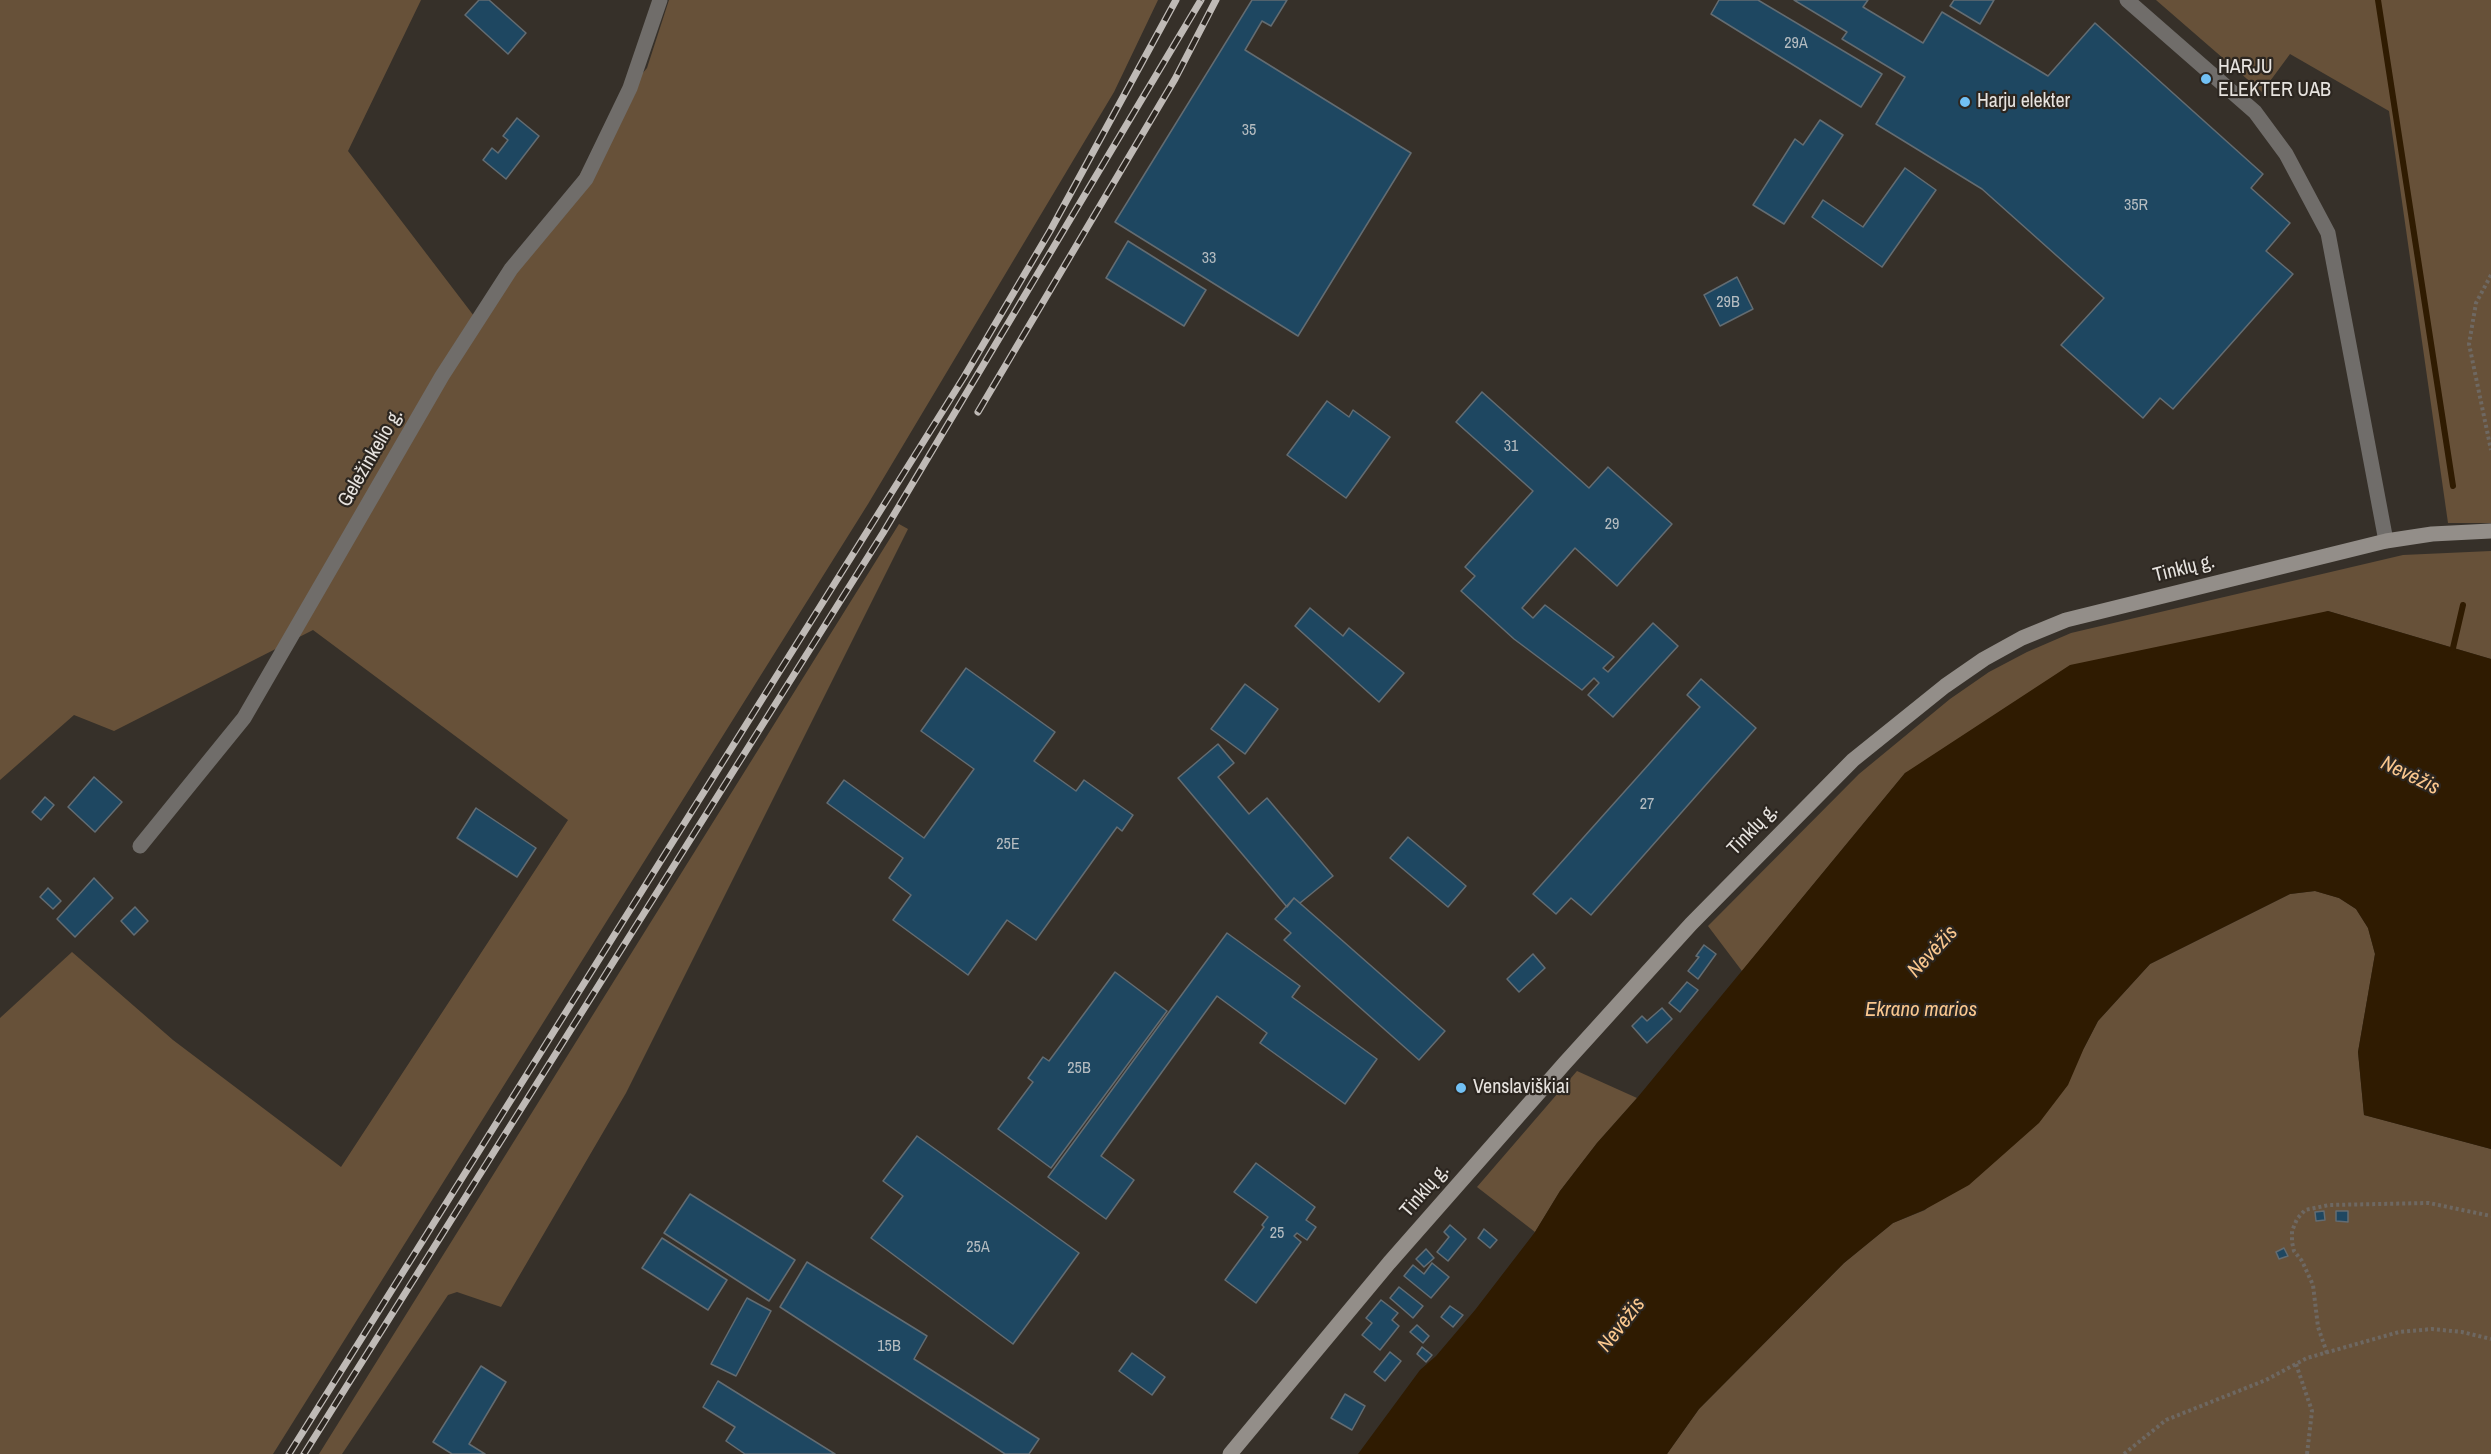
<!DOCTYPE html>
<meta charset="utf-8">
<style>
body{margin:0}
canvas{display:block;background:#363029}
</style>
<canvas width="2491" height="1454"></canvas>
<script>
const ctx = document.querySelector('canvas').getContext('2d');
ctx.lineJoin = 'round';
function fill(path, color) {
  ctx.fillStyle = color;
  ctx.fill(path, 'evenodd');
}
function shape(rows) {
  const path = new Path2D();
  for (const r of rows) {
    path.moveTo(r[0], r[1]);
    for (let i = 2; i < r.length; i += 2) path.lineTo(r[i], r[i + 1]);
  }
  return path;
}
function strokePath(path, color, width, dash) {
  ctx.strokeStyle = color;
  ctx.lineWidth = width;
  ctx.lineCap = dash ? 'butt' : 'round';
  ctx.setLineDash(dash || []);
  ctx.stroke(path);
}
function label(font, color, halo, rows, align = 'center') {
  ctx.font = font + ' "Archivo Narrow",sans-serif';
  ctx.lineWidth = 4.5;
  ctx.setLineDash([]);
  ctx.textBaseline = 'middle';
  ctx.strokeStyle = halo;
  ctx.fillStyle = color;
  for (const [text, x, y, turn = 0] of rows) {
    ctx.save();
    ctx.translate(x, y);
    ctx.rotate((+turn || 0) * Math.PI / 180);
    ctx.textAlign = isNaN(turn) ? turn : align;
    if (halo) ctx.strokeText(text, 0, 0);
    ctx.fillText(text, 0, 0);
    ctx.restore();
  }
}
fill(shape([
 [0,0,421,0,348,151,477,320,556,216,630,88,647,68,669,0,1158,0,1114,92,868,504,273,1454,0,1454,0,1018,72,952,173,1040,341,1167,568,820,313,630,114,731,74,715,0,780],
 [2156,0,2491,0,2491,523,2448,523,2389,111,2290,54,2262,92],
 [899,524,908,529,626,1093,501,1307,457,1292,448,1295,342,1454,319,1454],
 [2491,551,2491,659,2328,611,1905,773,1742,971,1708,926,1859,774,1950,699,1989,672,2027,652,2071,633,2403,555],
 [2315,891,2339,898,2356,909,2368,928,2375,954,2358,1052,2364,1115,2491,1149,2491,1454,1667,1454,1699,1409,1844,1263,1893,1223,1925,1210,2084,1048,2098,1021,2150,964,2290,894],
 [1577,1071,1637,1098,1597,1143,1560,1191,1535,1232,1477,1187]
]), '#675139');
fill(shape([
 [2328,611,2491,659,2491,1149,2364,1115,2358,1052,2375,954,2368,928,2356,909,2339,898,2315,891,2290,894,2150,964,2098,1021,2084,1048,2068,1085,2039,1123,1969,1185,1924,1210,1893,1223,1844,1263,1699,1409,1667,1454,1358,1454,1420,1370,1436,1356,1475,1310,1535,1232,1560,1191,1597,1143,1637,1098,1905,773,2070,665]
]), '#2f1b01');
strokePath(shape([
 [2378,0,2453,486],
 [2453,648,2463,605]
]), '#2f1b01', 6);
const building = shape([
 [479,0,489,0,526,33,508,54,465,15,479,0],
 [1252,0,1287,0,1271,26,1262,21,1245,50,1411,153,1298,336,1115,222,1252,0],
 [1719,0,1758,0,1882,74,1861,107,1711,14,1719,0],
 [1794,0,1868,0,1863,7,1923,43,1942,12,2048,76,2095,23,2263,174,2251,188,2290,223,2266,251,2293,274,2173,409,2160,398,2143,418,2061,345,2104,298,1982,189,1876,124,1905,77,1842,39,1847,32,1794,0],
 [1954,0,1994,0,1980,24,1950,6,1954,0],
 [517,118,539,136,506,179,483,160,492,148,498,153,508,140,503,136,517,118],
 [1820,120,1843,135,1784,224,1753,205,1795,139,1803,145,1820,120],
 [1905,168,1936,190,1882,267,1812,217,1823,200,1863,227,1905,168],
 [1128,241,1206,290,1184,326,1106,278,1128,241],
 [1737,277,1753,309,1720,326,1704,295,1737,277],
 [1482,392,1589,488,1608,467,1672,524,1617,586,1575,548,1522,608,1533,618,1545,605,1614,657,1603,668,1608,672,1653,623,1678,646,1613,717,1588,695,1599,683,1594,678,1582,690,1514,639,1461,591,1475,576,1465,567,1533,491,1456,422,1482,392],
 [1327,401,1349,417,1353,410,1390,437,1346,498,1287,455,1327,401],
 [1310,608,1343,636,1349,628,1404,673,1379,702,1295,626,1310,608],
 [966,668,1055,732,1034,761,1076,791,1084,780,1133,815,1122,831,1117,827,1036,940,1007,920,968,975,893,920,911,895,889,878,903,858,827,803,844,780,924,838,974,769,921,731,966,668],
 [1701,679,1756,728,1591,915,1571,898,1556,914,1533,894,1700,707,1687,695,1701,679],
 [1245,684,1278,709,1245,754,1211,729,1245,684],
 [1218,744,1234,763,1218,777,1249,814,1267,798,1333,876,1300,903,1294,898,1287,907,1178,778,1218,744],
 [94,777,122,802,95,832,68,807,94,777],
 [45,797,54,805,41,820,32,812,45,797],
 [476,808,536,848,517,877,457,838,476,808],
 [1408,837,1466,886,1448,907,1390,858,1408,837],
 [94,878,113,898,75,937,57,919,94,878],
 [48,888,61,901,53,909,40,897,48,888],
 [1294,898,1445,1031,1419,1060,1284,940,1291,933,1275,919,1294,898],
 [135,907,148,921,134,935,121,921,135,907],
 [1227,933,1300,986,1292,997,1377,1059,1345,1104,1260,1043,1267,1033,1217,996,1101,1156,1134,1180,1106,1219,1048,1177,1227,933],
 [1704,945,1716,954,1698,979,1688,971,1699,957,1696,956,1704,945],
 [1533,954,1545,968,1519,992,1507,979,1533,954],
 [1115,972,1167,1011,1051,1168,998,1129,1033,1082,1028,1078,1043,1057,1049,1061,1115,972],
 [1687,982,1698,990,1680,1012,1669,1003,1687,982],
 [1662,1008,1672,1019,1647,1043,1632,1026,1642,1016,1647,1021,1662,1008],
 [917,1136,1079,1253,1013,1344,871,1238,903,1196,883,1181,917,1136],
 [1256,1163,1315,1207,1306,1220,1316,1227,1307,1240,1297,1233,1294,1236,1301,1242,1256,1303,1225,1280,1264,1227,1262,1225,1268,1217,1234,1192,1256,1163],
 [690,1194,795,1260,769,1301,664,1233,690,1194],
 [2324,1211,2325,1220,2316,1221,2315,1212,2324,1211],
 [2336,1211,2348,1211,2348,1222,2336,1221,2336,1211],
 [1450,1225,1466,1239,1448,1261,1437,1252,1449,1237,1444,1232,1450,1225],
 [1484,1229,1497,1240,1490,1248,1478,1238,1484,1229],
 [662,1238,727,1280,708,1310,642,1268,662,1238],
 [2284,1248,2288,1256,2279,1259,2276,1252,2284,1248],
 [1426,1249,1434,1258,1424,1267,1416,1259,1426,1249],
 [807,1262,927,1336,914,1359,1039,1439,1029,1454,1005,1454,780,1307,807,1262],
 [1432,1263,1449,1277,1431,1298,1404,1276,1413,1265,1424,1274,1432,1263],
 [1399,1287,1423,1306,1413,1318,1390,1298,1399,1287],
 [747,1298,771,1311,736,1376,711,1364,747,1298],
 [1381,1300,1398,1313,1392,1320,1399,1326,1380,1350,1362,1335,1372,1323,1366,1318,1381,1300],
 [1450,1306,1463,1315,1453,1327,1441,1317,1450,1306],
 [1417,1325,1429,1336,1423,1343,1410,1332,1417,1325],
 [1422,1347,1432,1355,1426,1362,1417,1354,1422,1347],
 [1390,1352,1401,1361,1385,1381,1374,1372,1390,1352],
 [1132,1353,1165,1377,1152,1395,1119,1371,1132,1353],
 [481,1366,506,1382,469,1444,485,1454,452,1454,433,1442,481,1366],
 [718,1381,835,1454,745,1454,726,1441,735,1427,703,1407,718,1381],
 [1345,1394,1365,1406,1352,1430,1331,1418,1345,1394]
]);
fill(building, '#1e4761');
strokePath(building, '#636c72', 1.5);
strokePath(shape([
 [2491,275,2476,303,2469,344,2491,450],
 [2327,1353,2318,1327,2313,1285,2302,1261,2294,1251,2292,1242,2292,1231,2297,1219,2305,1210,2329,1205,2429,1203,2491,1216],
 [2296,1364,2312,1411,2307,1454],
 [2124,1454,2166,1420,2266,1380,2307,1358,2399,1332,2432,1329,2462,1332,2491,1339]
]), '#6e6862', 4, [3, 3]);
strokePath(shape([
 [2127,0,2255,112,2286,154,2328,233,2386,541],
 [140,846,244,718,442,376,511,269,586,179,630,88,660,0]
]), '#706d6a', 15);
strokePath(shape([
 [1230,1454,1389,1263,1564,1064,1691,924,1853,760,1945,686,1984,659,2022,638,2066,620,2386,541,2432,534,2491,531]
]), '#938e89', 15);
const rail = shape([
 [978,412,1175,79,1216,0],
 [289,1454,964,377,1050,231,1176,0],
 [304,1454,883,533,1201,0]
]);
strokePath(rail, '#bfbab6', 7);
strokePath(rail, '#2c2620', 4.5, [14]);
for (const [x, y, r, color] of [
 [2206,79,6,"#72c1f5"],
 [1965,102,6,"#72c1f5"],
 [1461,1088,6,"#72c1f5"]
]) {
  const dot = new Path2D();
  dot.arc(x, y, r, 0, 2 * Math.PI);
  ctx.fillStyle = color;
  ctx.fill(dot);
  strokePath(dot, '#2c2620', 2);
}
label('16px', '#b5bcc0', null, [
 ["29A",1796,44],
 ["35",1249,131],
 ["35R",2136,206],
 ["33",1209,259],
 ["29B",1728,303],
 ["31",1511,447],
 ["29",1612,525],
 ["27",1647,805],
 ["25E",1008,845],
 ["25B",1079,1069],
 ["25",1277,1234],
 ["25A",978,1248],
 ["15B",889,1347]
]);
label('20px', '#e7e3df', '#2c2620', [
 ["HARJU",2218,68],
 ["ELEKTER UAB",2218,91],
 ["Harju elekter",1977,102],
 ["Venslaviškiai",1473,1088]
], 'left');
label('20px', '#e7e3df', '#2c2620', [
 ["Geležinkelio g.",371,458,-60],
 ["Tinklų g.",2184,569,-14],
 ["Tinklų g.",1753,830,-46],
 ["Tinklų g.",1425,1191,-49]
]);
label('italic 21px', '#fac78e', '#2c2620', [
 ["Nevėžis",2410,776,26],
 ["Nevėžis",1933,952,-47],
 ["Ekrano marios",1921,1010],
 ["Nevėžis",1622,1325,-52]
]);
</script>
